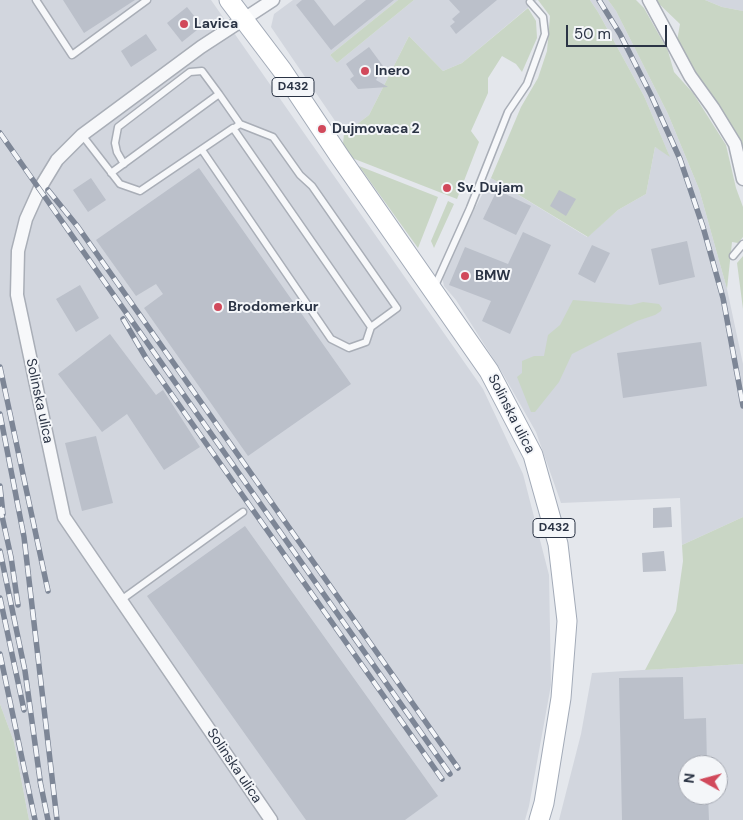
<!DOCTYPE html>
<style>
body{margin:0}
#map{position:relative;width:743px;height:820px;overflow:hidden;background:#e4e7ec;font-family:"DM Sans",sans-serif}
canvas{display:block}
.north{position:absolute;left:678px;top:755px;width:50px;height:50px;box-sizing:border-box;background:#f4f6f9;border:1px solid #a4a8b1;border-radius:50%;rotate:277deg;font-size:14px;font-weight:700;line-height:20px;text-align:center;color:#2b3445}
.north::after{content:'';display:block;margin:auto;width:18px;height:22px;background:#d1495b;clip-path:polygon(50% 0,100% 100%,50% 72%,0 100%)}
.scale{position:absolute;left:566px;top:25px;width:101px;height:22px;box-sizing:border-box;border:2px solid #2b3445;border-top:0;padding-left:6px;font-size:15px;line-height:18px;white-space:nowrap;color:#2b3445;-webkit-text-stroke:4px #f4f6f9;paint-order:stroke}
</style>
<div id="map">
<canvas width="743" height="820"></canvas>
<div class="north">N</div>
<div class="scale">50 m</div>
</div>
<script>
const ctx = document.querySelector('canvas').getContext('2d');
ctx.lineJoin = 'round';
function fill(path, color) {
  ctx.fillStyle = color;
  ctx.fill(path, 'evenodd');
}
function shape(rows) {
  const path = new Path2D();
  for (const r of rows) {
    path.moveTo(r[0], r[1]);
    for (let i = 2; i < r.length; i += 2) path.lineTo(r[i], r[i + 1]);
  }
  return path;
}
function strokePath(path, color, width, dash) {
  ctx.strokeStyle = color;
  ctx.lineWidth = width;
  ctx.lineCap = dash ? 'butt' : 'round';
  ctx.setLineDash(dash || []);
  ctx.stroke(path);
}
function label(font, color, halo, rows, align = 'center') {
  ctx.font = font + ' "DM Sans",sans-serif';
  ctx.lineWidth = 4;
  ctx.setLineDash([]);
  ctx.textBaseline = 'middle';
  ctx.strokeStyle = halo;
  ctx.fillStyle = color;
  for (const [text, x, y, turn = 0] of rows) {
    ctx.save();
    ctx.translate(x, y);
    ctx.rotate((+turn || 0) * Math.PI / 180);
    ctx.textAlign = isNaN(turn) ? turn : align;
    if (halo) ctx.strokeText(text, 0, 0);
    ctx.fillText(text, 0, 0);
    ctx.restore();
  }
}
fill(shape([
 [0,0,211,0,483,389,523,474,549,575,551,685,529,806,525,820,29,820,14,742,0,704],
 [293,0,398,0,330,55,337,63,414,0,537,0,462,63,443,71,409,36,369,115,344,134,271,27,274,14],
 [590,0,608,0,616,11,668,114,699,189,727,289,743,364,743,517,682,545,680,498,561,503,536,432,503,374,456,300,444,286,442,276,447,261,491,178,587,237,618,210,646,194,655,147,669,155,644,96,598,12],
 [705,0,743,0,743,11,722,7],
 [743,664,743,820,559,820,581,734,592,673],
 [688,765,718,765,718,795,688,795]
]), '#d2d6de');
fill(shape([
 [398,0,414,0,337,63,330,55],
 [538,0,590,0,598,12,644,96,670,157,655,147,646,194,618,210,588,237,491,178,521,107,538,78,547,51,550,16],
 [608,0,636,0,644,8,668,51,674,72,693,93,726,145,736,188,743,207,743,237,738,243,732,242,727,289,699,189,668,114,616,11],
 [655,0,705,0,722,7,743,11,743,158,677,41,680,24],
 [528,8,536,21,537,38,522,72,516,64,502,56,488,78,488,93,471,131,479,142,457,199,352,158,343,144,344,134,369,115,409,36,443,71,462,63],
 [359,166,438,197,418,248],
 [448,201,454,204,434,248,431,241],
 [743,256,743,309,737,263],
 [573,300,631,305,643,302,659,304,662,308,661,311,655,315,637,321,572,354,559,382,535,412,531,412,517,377,522,373,522,361,534,356,544,356,548,335,560,325],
 [743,517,743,664,645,670,676,611,683,561,682,545],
 [0,704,14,742,29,820,0,820]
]), '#c9d6c5');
fill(shape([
 [63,0,135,0,84,33],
 [302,0,314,0,334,26,366,0,394,0,331,50,296,5],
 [449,0,497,0,456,34,450,26,455,22,452,19,460,12],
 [187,7,202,26,182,42,167,23],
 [146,34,157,50,131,67,121,51],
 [369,47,383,66,376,80,388,87,358,89,350,79,354,76,346,64],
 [199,168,351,384,248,456,144,308,163,294,156,284,136,296,96,240],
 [91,178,106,200,88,212,73,190],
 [497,190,531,206,516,235,483,219],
 [559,190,576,199,566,216,550,206],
 [523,232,551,245,510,334,482,321,491,301,449,285,465,247,508,264],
 [687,241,695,277,659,285,651,249],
 [592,245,610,253,595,283,578,274],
 [80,285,99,318,76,332,56,299],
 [110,334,156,395,163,390,200,447,164,470,127,414,102,432,58,374],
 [701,342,707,386,623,398,617,353],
 [96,436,113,503,82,511,65,443],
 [671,507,672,527,653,528,653,508],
 [245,526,438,796,405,820,306,820,147,596],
 [664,551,666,571,643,572,642,553],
 [683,677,684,719,706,718,707,765,684,765,685,795,708,795,709,820,622,820,619,678]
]), '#bbc0ca');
const service = shape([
 [36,0,72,55,147,0],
 [240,124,273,137,300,175,312,186,397,308,371,327],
 [82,135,120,184,140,191,233,128,371,327,366,342,349,348,331,339,202,150],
 [124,164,117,152,115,143,118,127,190,72,202,71,219,94],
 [111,173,219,94,240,124,237,126],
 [733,256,743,244],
 [434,288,470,208,508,112,527,84,545,34,543,17,530,2],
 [121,600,243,512]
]);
const minor = shape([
 [649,0,690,76,713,108,735,144,743,179],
 [271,820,64,517,17,295,18,251,26,219,40,188,57,160,82,135,105,118,201,47,273,0]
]);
const primary = shape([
 [229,0,282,70,340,157,489,371,533,455,558,544,567,621,561,698,544,803,539,820]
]);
strokePath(service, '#a9aeb7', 9);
strokePath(minor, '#a9aeb7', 15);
strokePath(primary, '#a3abb8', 21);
strokePath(service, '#f7f8fa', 6);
strokePath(minor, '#f7f8fa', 12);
strokePath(primary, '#fff', 19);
const rail = shape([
 [599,0,620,34,651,95,680,159,703,227,723,298,743,406],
 [0,133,450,774],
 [48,190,78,227,458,768],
 [123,319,146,358,442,779],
 [0,367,48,591],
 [0,414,24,537,57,820],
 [0,486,3,514],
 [0,507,11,557,18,605],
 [0,551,25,671,41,787],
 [0,598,24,710],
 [0,654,35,820],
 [40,781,48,820]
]);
strokePath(rail, '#7d8696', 5.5);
strokePath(rail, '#f4f6f9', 4, [11]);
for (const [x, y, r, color] of [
 [184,24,5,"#d1495b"],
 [365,71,5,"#d1495b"],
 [322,129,5,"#d1495b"],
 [447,188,5,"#d1495b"],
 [465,276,5,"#d1495b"],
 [218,307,5,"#d1495b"]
]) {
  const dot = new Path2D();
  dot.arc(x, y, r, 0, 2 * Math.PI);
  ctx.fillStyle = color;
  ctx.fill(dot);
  strokePath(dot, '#f4f6f9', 2);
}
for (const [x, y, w] of [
 [293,87,42],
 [554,528,42]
]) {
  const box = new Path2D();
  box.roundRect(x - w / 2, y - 9.5, w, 19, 4);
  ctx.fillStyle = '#f4f6f9';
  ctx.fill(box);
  strokePath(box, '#2b3445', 1);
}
label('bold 12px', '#2b3445', null, [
 ["D432",293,87],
 ["D432",554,528]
]);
label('bold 14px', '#2b3445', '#f4f6f9', [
 ["Lavica",194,24],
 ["Inero",375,71],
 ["Dujmovaca 2",332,129],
 ["Sv. Dujam",457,188],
 ["BMW",475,276],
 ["Brodomerkur",228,307]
], 'left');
label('14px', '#2b3445', '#f4f6f9', [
 ["Solinska ulica",39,401,78],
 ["Solinska ulica",511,414,63],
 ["Solinska ulica",234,766,56]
]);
</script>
